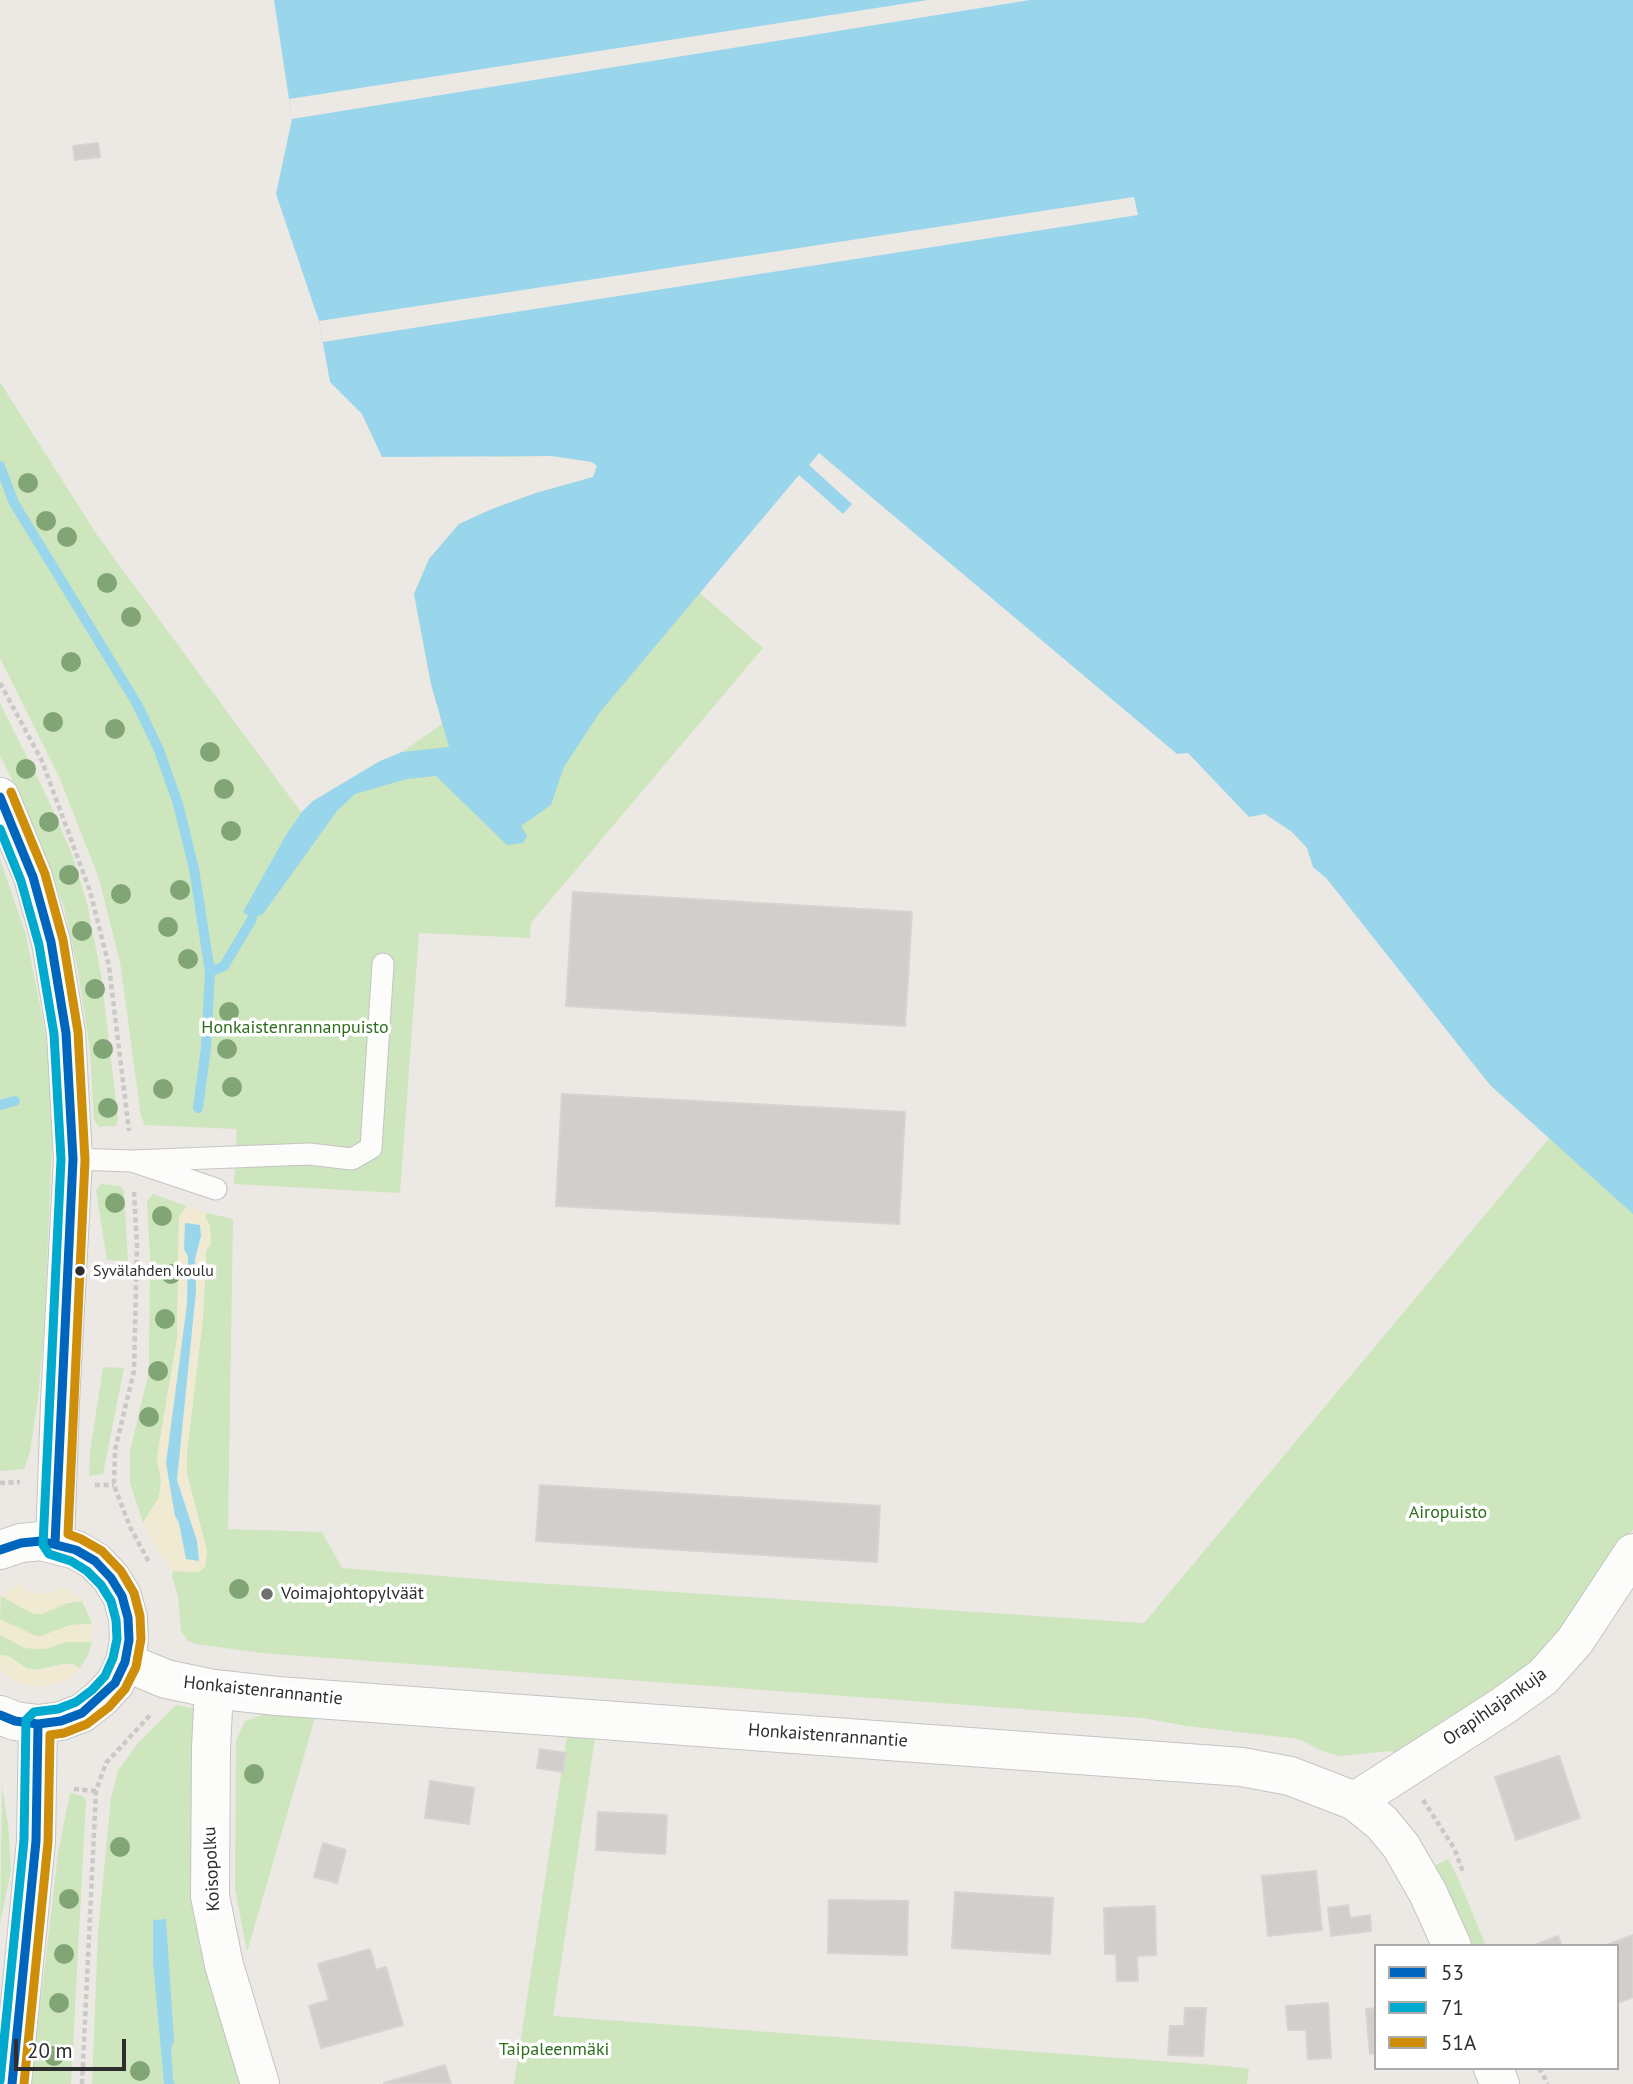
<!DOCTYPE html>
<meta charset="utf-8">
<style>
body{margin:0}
#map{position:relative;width:1633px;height:2084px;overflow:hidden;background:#ece8e4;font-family:"PT Sans",sans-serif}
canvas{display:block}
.legend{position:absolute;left:1374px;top:1944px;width:245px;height:126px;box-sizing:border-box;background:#fff;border:2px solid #ababab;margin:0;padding:9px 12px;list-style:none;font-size:21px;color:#2e2e2e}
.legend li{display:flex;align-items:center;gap:14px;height:35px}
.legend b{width:35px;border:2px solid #ababab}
.scale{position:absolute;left:14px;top:2039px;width:112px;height:32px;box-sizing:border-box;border:4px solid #2e2e2e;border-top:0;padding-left:9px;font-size:21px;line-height:24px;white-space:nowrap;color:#2e2e2e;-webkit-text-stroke:5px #fff;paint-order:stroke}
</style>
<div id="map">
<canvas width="1633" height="2084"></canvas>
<ul class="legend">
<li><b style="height:9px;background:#0065bd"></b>53</li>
<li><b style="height:9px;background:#00a9ce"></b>71</li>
<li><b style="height:9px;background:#cf8e09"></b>51A</li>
</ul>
<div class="scale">20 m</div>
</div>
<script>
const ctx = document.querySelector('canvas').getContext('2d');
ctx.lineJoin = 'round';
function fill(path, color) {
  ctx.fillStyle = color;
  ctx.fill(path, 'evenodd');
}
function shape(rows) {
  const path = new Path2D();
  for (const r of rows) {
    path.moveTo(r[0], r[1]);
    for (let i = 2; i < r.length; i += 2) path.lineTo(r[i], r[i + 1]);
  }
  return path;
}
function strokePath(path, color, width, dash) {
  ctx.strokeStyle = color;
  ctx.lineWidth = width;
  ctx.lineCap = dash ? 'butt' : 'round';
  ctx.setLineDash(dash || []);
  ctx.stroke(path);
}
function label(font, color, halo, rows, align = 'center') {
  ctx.font = font + ' "PT Sans",sans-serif';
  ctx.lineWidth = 7;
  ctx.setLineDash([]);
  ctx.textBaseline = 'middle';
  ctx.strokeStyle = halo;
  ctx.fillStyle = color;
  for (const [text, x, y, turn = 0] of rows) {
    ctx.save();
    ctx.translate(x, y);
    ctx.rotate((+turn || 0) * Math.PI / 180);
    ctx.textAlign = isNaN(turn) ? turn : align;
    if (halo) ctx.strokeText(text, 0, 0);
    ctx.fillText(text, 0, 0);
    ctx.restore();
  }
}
fill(shape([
 [0,382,97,535,301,812,313,801,380,761,402,752,442,724,431,684,414,594,429,559,459,524,492,509,536,493,593,477,597,466,592,462,552,456,490,457,628,421,682,584,700,593,763,648,531,923,530,938,419,933,400,1193,234,1184,237,1129,145,1125,141,1117,120,962,99,879,60,779,0,658],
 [0,703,48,799,73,857,87,903,101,974,118,1119,116,1126,99,1127,94,1120,90,1051,78,971,64,907,25,806,0,755],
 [0,859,26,935,46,1036,51,1087,52,1147,44,1331,38,1398,30,1452,24,1469,0,1471],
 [1633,1134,1633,1529,1548,1654,1401,1754,1390,1751,1339,1756,1325,1752,1298,1739,1187,1726,1143,1718,262,1653,196,1644,188,1641,181,1631,178,1597,172,1576,173,1571,198,1572,205,1567,207,1551,187,1474,187,1451,203,1317,206,1251,204,1217,207,1213,233,1219,228,1529,322,1532,342,1568,491,1580,1144,1623,1550,1137],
 [101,1184,120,1186,124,1191,128,1261,107,1260,96,1190],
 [153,1194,187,1206,179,1216,177,1339,157,1457,161,1481,159,1498,143,1523,130,1483,130,1451,149,1371,150,1256,147,1201],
 [103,1367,124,1368,103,1474,89,1476,90,1452],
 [1,1596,34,1614,67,1603,82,1601,92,1624,70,1625,45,1636,32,1636,0,1619],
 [0,1635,25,1648,40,1649,67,1642,92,1642,89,1653,80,1668,73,1664,63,1664,35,1670,28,1669,8,1656,0,1655],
 [176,1705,198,1709,244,2084,92,2084,98,1932,111,1798,118,1771,138,1743],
 [266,1714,315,1718,247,1952,235,1888,236,1741,245,1721],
 [567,1736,595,1738,553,2016,1227,2066,1249,2069,1247,2084,514,2084],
 [2,1786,8,1824,11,1870,0,1924],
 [70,1793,83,1796,86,1801,71,2084,31,2084,58,1853],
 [1448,1859,1458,1878,1486,1946,1470,1946,1434,1866]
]), '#cee6be');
fill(shape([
 [187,1206,207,1213,205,1217,210,1225,211,1243,206,1251,203,1317,187,1451,187,1474,207,1551,205,1567,198,1572,173,1571,157,1549,143,1523,159,1497,161,1481,157,1458,177,1339,179,1216],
 [185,1223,201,1236,195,1259,196,1291,177,1480,182,1499,186,1559,179,1523,175,1516,173,1501,171,1420,180,1369,187,1304,188,1256,184,1249],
 [20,1583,25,1589,35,1594,51,1593,64,1586,82,1601,67,1603,42,1614,34,1614,1,1596],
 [0,1619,38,1637,70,1625,92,1624,92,1642,67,1642,45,1649,25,1648,0,1635],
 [0,1655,8,1656,28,1669,35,1670,68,1664,80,1668,69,1678,59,1683,34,1687,20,1684,0,1670]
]), '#f0ead3');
fill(shape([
 [274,0,1633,0,1633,1214,1490,1085,1327,879,1313,867,1307,848,1292,832,1265,814,1249,817,1188,753,1177,754,819,453,809,465,852,504,843,514,799,475,600,712,564,767,551,805,521,826,527,836,523,843,507,845,436,776,407,779,355,794,337,811,263,914,252,919,243,912,286,835,302,812,313,801,380,761,402,752,449,747,431,684,414,594,429,559,459,524,492,509,536,493,593,477,597,466,592,462,552,456,382,457,362,414,330,382,319,321,276,194,292,119],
 [185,1223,200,1225,201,1236,195,1259,196,1291,177,1480,197,1541,199,1561,186,1559,179,1523,175,1516,166,1463,187,1304,188,1256,184,1249],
 [166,1919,174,2041,171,2048,173,2079,175,2084,164,2084,153,1961,153,1920]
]), '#99d6ec');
fill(shape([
 [928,0,1030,0,292,119,289,99],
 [1134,197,1138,215,323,342,319,321]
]), '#ece8e4');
strokePath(shape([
 [0,466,14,503,137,704,159,750,178,804,194,869,210,972],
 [0,1105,15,1101],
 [198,1108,206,1048,210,972,224,966,252,919]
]), '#99d6ec', 10);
const building = shape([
 [98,143,100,157,75,160,73,146,98,143],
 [573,892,912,912,905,1026,566,1006,573,892],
 [562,1094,905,1112,899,1224,556,1206,562,1094],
 [540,1485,880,1506,877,1562,536,1541,540,1485],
 [540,1749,566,1753,563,1772,537,1768,540,1749],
 [1559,1756,1580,1818,1516,1840,1495,1777,1559,1756],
 [430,1781,474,1788,469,1824,425,1818,430,1781],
 [598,1812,667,1815,665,1854,596,1850,598,1812],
 [323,1843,346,1850,337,1883,314,1877,323,1843],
 [1316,1871,1322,1930,1268,1936,1262,1876,1316,1871],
 [955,1892,1053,1898,1050,1954,952,1948,955,1892],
 [829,1900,908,1901,907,1955,828,1953,829,1900],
 [1348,1905,1350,1918,1370,1915,1371,1931,1331,1936,1328,1908,1348,1905],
 [1155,1906,1156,1955,1137,1956,1138,1981,1117,1981,1116,1954,1105,1954,1104,1908,1155,1906],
 [1633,1935,1633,1997,1617,2003,1617,1946,1604,1946,1633,1935],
 [1558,1936,1562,1946,1532,1946,1558,1936],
 [370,1949,376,1970,386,1967,403,2025,321,2048,309,2006,329,2000,318,1964,370,1949],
 [1328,2003,1331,2058,1308,2059,1306,2030,1288,2030,1286,2006,1328,2003],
 [1185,2008,1206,2008,1203,2056,1168,2055,1170,2026,1184,2026,1185,2008],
 [1376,2008,1376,2053,1370,2054,1366,2009,1376,2008],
 [445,2065,451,2084,384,2084,384,2083,445,2065]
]);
fill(building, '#d1cecb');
strokePath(building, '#d7d4d0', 2);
const service = shape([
 [73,1159,132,1161,216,1189],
 [132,1161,309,1154,352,1159,371,1148,383,964]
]);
const minor = shape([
 [125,1662,166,1679,214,1689,277,1696,1242,1767,1290,1776,1355,1801,1382,1823,1401,1846,1428,1893,1452,1946],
 [214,1689,211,1748,210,1896,224,1965,260,2084],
 [1355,1801,1503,1706,1543,1677,1575,1641,1633,1553],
 [1493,2068,1500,2084]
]);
const tertiary = shape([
 [0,797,33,877,51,942,66,1033,73,1159,60,1403,55,1543],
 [0,1550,21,1543,41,1541,76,1550,95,1561,111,1578,122,1596,128,1618,129,1640,125,1662,115,1683,100,1699,82,1713,61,1721,38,1724,15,1721,0,1715],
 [12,2084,36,1841,38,1724]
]);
strokePath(service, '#c5c4c5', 23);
strokePath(minor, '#c5c4c5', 40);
strokePath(tertiary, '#c5c4c5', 40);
strokePath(shape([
 [0,683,42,761,90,891,109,966,129,1131],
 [134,1192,137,1245,134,1371,115,1450,114,1485,130,1527,150,1564],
 [0,1483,20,1482],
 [95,1485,114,1485],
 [74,1789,96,1791],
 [1423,1800,1454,1848,1463,1872],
 [1539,2068,1548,2084],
 [82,2084,96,1791,106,1763,152,1713]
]), '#c9c9c8', 4.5, [5, 3.5]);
strokePath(service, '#fcfcfb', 21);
strokePath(minor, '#fcfcfb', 38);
strokePath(tertiary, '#fcfcfb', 38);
strokePath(shape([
 [0,797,33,877,51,942,66,1033,73,1159,55,1543],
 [0,1550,21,1543,41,1541,76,1550,95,1561,111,1578,122,1596,128,1618,129,1640,125,1662,115,1683,82,1713,61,1721,38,1724,15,1721,0,1715],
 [12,2084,36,1841,38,1724]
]), '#0065bd', 9);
strokePath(shape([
 [0,829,21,881,39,945,54,1034,61,1159,43,1545,49,1554,71,1561,87,1571,101,1585,111,1601,116,1620,117,1639,113,1658,105,1676,92,1690,76,1702,58,1709,34,1712,26,1720,24,1840,0,2081]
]), '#00a9ce', 9);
strokePath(shape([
 [11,792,45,874,63,940,78,1032,85,1160,68,1534,81,1539,102,1551,121,1571,134,1593,140,1616,141,1639,136,1667,125,1689,109,1707,87,1724,64,1733,50,1735,48,1842,24,2084]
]), '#cf8e09', 9);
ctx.fillStyle = '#82a575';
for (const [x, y] of [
 [28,483],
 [46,521],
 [67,537],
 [107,583],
 [131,617],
 [71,662],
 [53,722],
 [115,729],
 [210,752],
 [26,769],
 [224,789],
 [49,822],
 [231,831],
 [69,875],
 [180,890],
 [121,894],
 [168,927],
 [82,931],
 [188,959],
 [95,989],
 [229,1012],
 [103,1049],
 [227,1049],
 [232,1087],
 [163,1089],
 [108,1108],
 [115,1203],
 [162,1216],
 [171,1274],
 [165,1319],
 [158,1371],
 [149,1417],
 [239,1589],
 [254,1774],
 [120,1847],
 [69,1899],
 [64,1954],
 [59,2003],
 [54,2056],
 [140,2071]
]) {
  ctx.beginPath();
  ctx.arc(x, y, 10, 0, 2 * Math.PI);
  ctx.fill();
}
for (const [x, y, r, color] of [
 [80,1271,6,"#2e2e2e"],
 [267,1594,7,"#706f6e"]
]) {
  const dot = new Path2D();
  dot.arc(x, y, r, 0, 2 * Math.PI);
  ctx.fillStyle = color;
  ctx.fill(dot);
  strokePath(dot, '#fff', 2.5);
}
label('16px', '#2e2e2e', '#fff', [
 ["Syvälahden koulu",93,1271]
], 'left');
label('18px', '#2c6e1b', '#fff', [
 ["Honkaistenrannanpuisto",295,1028],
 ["Airopuisto",1448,1513],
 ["Taipaleenmäki",554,2050]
]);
label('18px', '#2e2e2e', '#fff', [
 ["Voimajohtopylväät",281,1594]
], 'left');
label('18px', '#2e2e2e', '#fff', [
 ["Honkaistenrannantie",263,1691,6],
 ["Orapihlajankuja",1495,1707,-35],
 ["Honkaistenrannantie",828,1736,4],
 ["Koisopolku",212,1869,-93]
]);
</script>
